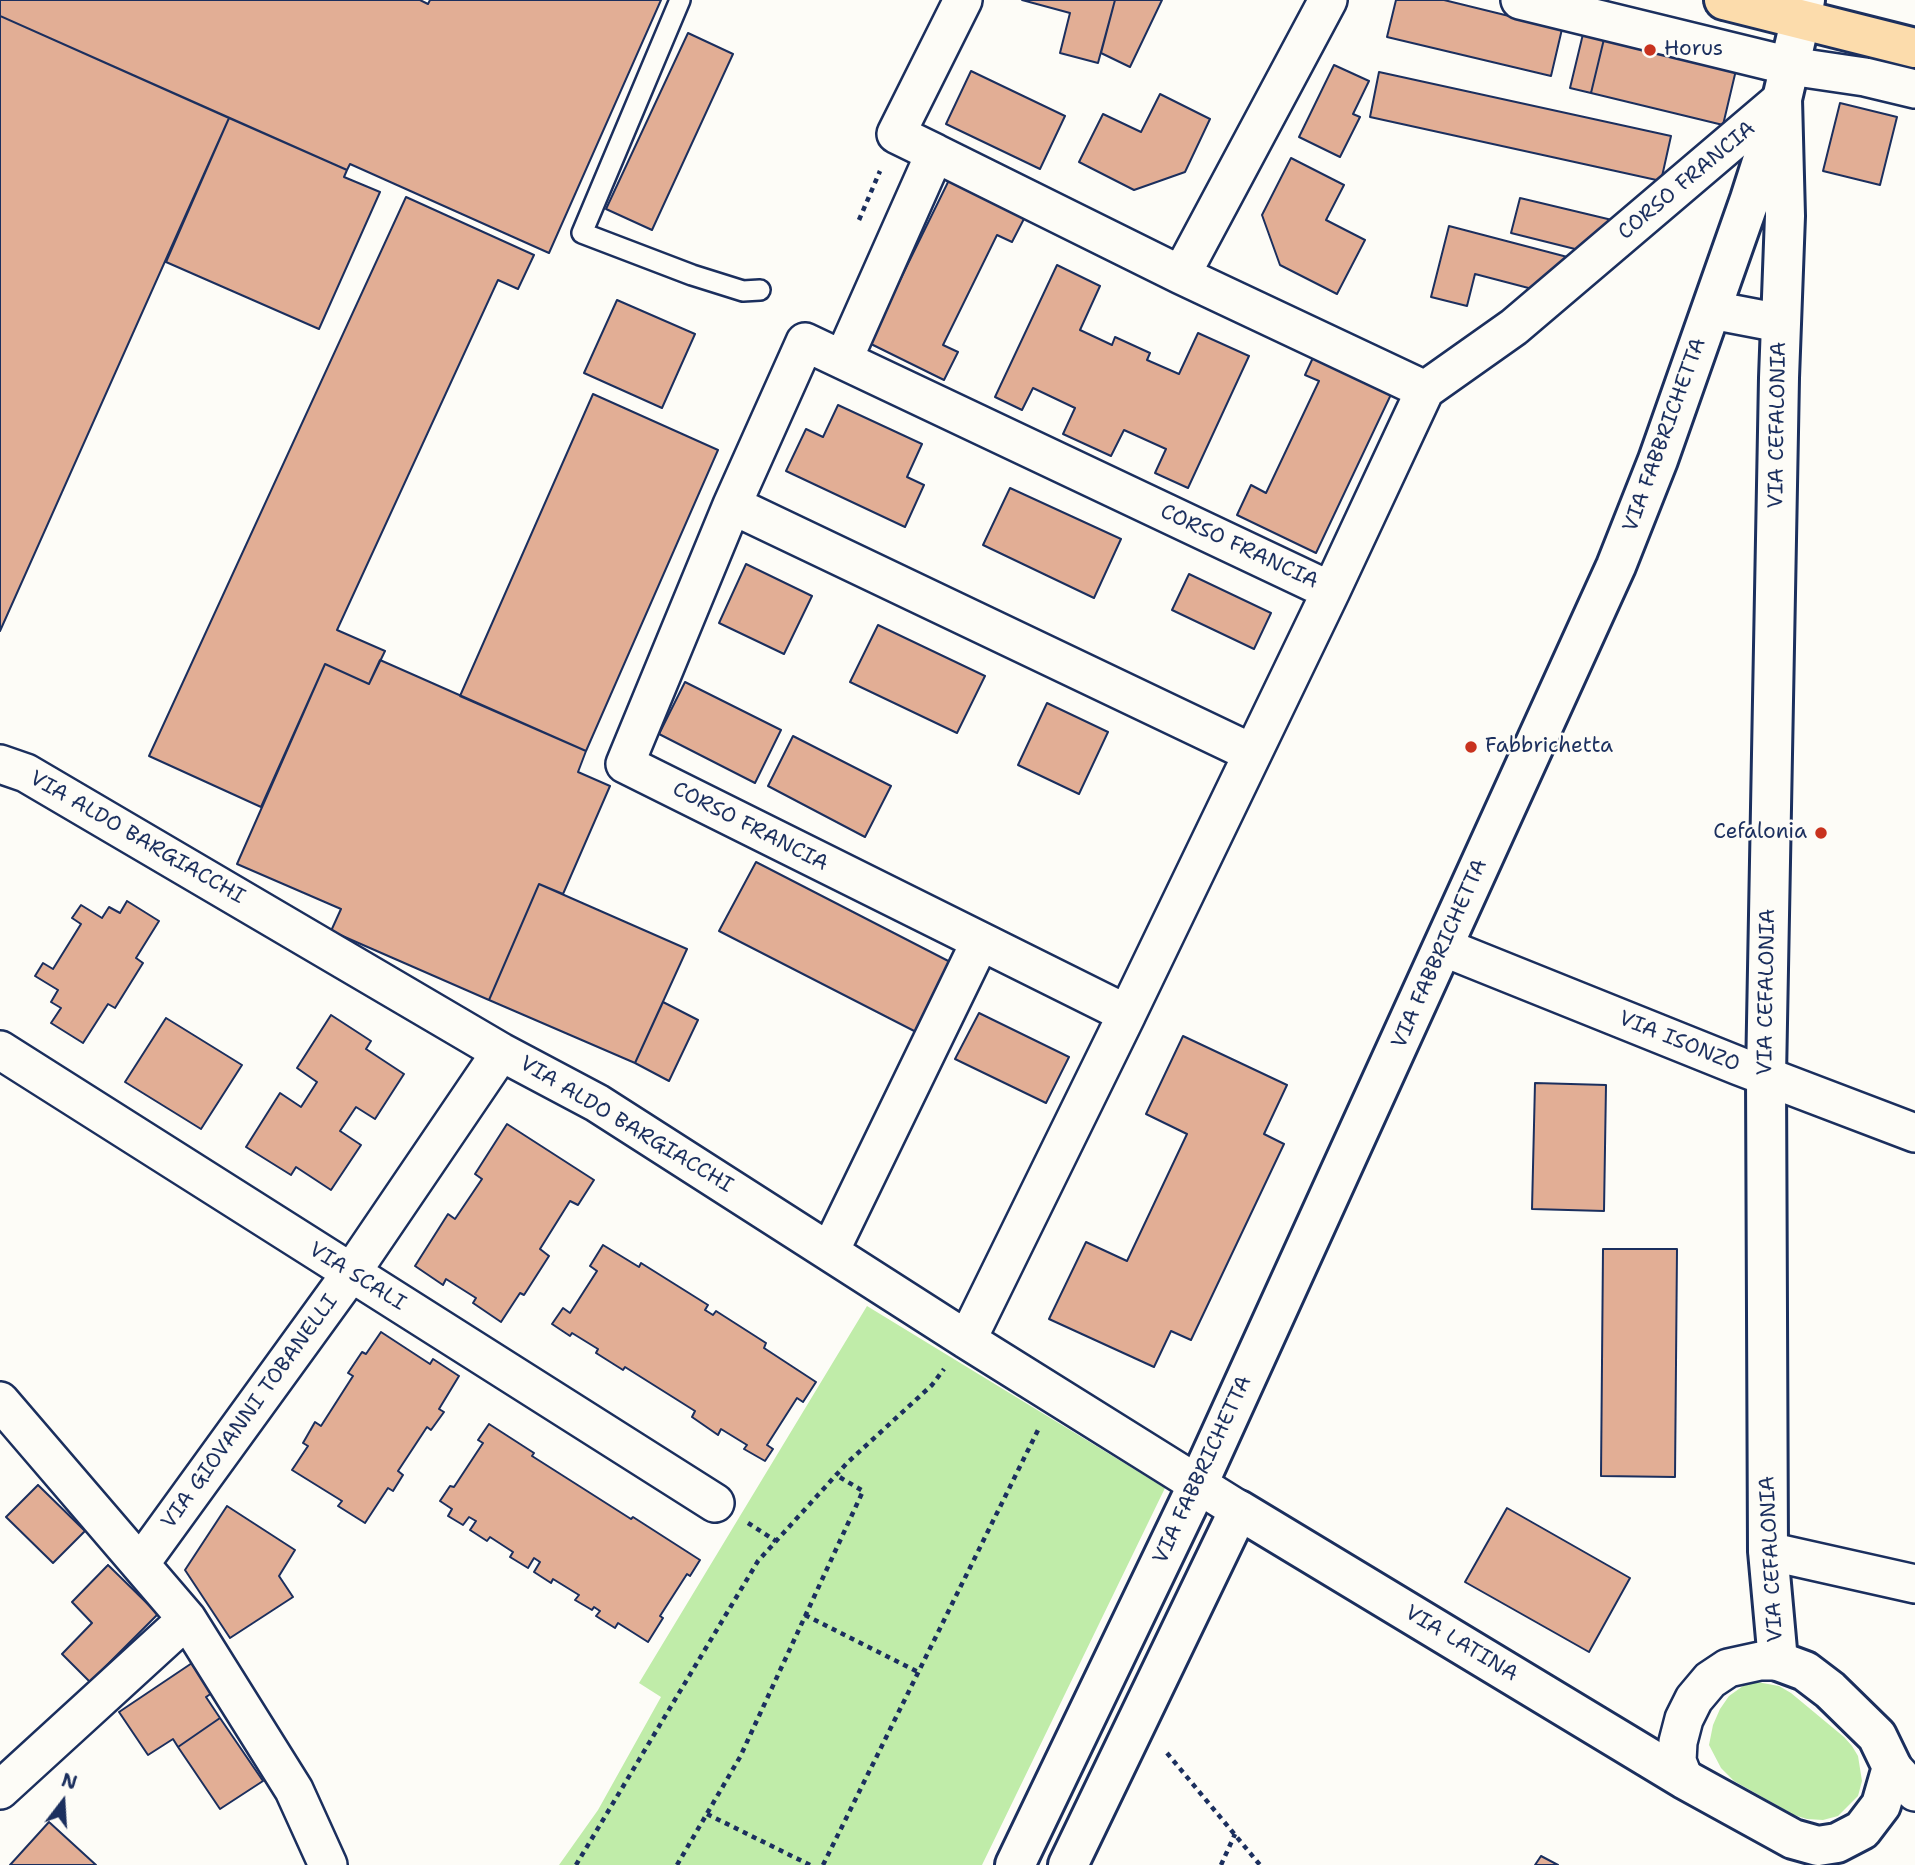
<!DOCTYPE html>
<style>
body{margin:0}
#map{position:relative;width:1915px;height:1865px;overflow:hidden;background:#fdfcf7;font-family:"Shantell Sans",sans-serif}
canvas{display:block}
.north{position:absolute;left:28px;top:1767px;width:70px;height:70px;-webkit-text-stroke:5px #fdfcf7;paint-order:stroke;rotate:17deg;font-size:19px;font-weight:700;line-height:28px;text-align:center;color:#1b2f5e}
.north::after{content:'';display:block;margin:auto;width:24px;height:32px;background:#1b2f5e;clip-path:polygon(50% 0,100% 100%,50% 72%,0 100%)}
</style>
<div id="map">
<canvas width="1915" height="1865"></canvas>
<div class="north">N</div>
</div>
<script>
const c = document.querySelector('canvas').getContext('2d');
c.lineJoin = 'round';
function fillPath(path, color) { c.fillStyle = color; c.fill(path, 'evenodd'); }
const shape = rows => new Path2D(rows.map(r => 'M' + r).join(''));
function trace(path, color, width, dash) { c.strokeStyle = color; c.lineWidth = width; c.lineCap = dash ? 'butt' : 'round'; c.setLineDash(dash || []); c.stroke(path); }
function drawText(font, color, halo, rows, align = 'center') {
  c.font = font + ' "Shantell Sans",sans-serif'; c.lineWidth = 5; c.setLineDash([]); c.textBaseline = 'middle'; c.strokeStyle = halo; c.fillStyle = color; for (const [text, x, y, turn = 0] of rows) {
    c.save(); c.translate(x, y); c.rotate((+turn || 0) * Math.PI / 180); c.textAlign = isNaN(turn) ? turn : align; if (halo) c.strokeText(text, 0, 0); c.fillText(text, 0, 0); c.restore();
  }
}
fillPath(shape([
 [867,1306,1165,1488,982,1865,559,1865,598,1810,661,1697,639,1683],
 [1757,1682,1779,1686,1791,1693,1844,1737,1852,1746,1858,1756,1862,1781,1858,1796,1838,1816,1823,1820,1807,1819,1794,1815,1734,1781,1721,1768,1709,1745,1713,1725,1720,1709,1729,1696,1743,1686]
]), '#c0eca9');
const building = shape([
 [0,0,420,0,428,4,430,0,661,0,549,253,350,164,347,170,0,16,0,0],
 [1022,0,1115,0,1098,63,1060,53,1070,13,1022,0],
 [1115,0,1162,0,1130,67,1101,53,1115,0],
 [1396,0,1444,0,1562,29,1551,76,1387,37,1396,0],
 [0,16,229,118,0,631,0,16],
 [688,33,733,54,652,230,606,209,688,33],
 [1583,34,1604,39,1591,93,1570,88,1583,34],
 [1604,39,1736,70,1723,125,1591,93,1604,39],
 [1334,65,1369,81,1353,114,1360,117,1340,157,1299,137,1334,65],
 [971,71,1065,116,1040,169,946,124,971,71],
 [1379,72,1671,136,1661,181,1370,117,1379,72],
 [1160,94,1210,119,1185,172,1134,190,1079,162,1103,114,1141,132,1160,94],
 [1840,103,1897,117,1880,185,1823,171,1840,103],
 [229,118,347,170,344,177,380,192,319,329,166,262,229,118],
 [1291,158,1344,185,1326,220,1365,240,1337,294,1280,265,1262,215,1291,158],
 [951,176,1027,213,1012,242,997,235,943,345,958,352,944,380,869,343,951,176],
 [406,197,534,255,518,289,498,280,337,630,385,651,369,684,325,664,261,807,149,756,406,197],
 [1520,198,1612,220,1583,251,1511,233,1520,198],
 [1449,226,1575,259,1540,291,1475,274,1467,306,1431,297,1449,226],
 [1057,265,1100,286,1080,330,1112,345,1115,337,1150,353,1147,360,1179,374,1198,333,1249,356,1188,488,1155,473,1166,449,1124,430,1111,456,1063,434,1075,408,1033,388,1022,410,995,397,1057,265],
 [617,300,695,334,662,408,584,373,617,300],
 [1317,349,1395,386,1316,553,1237,515,1251,485,1266,493,1319,381,1305,375,1317,349],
 [593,394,718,450,586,751,460,696,593,394],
 [838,405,922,444,907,477,924,485,905,527,786,471,806,429,823,437,838,405],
 [1010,488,1121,539,1094,598,983,545,1010,488],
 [746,564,812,596,784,654,719,623,746,564],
 [1189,574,1271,613,1254,649,1172,610,1189,574],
 [878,625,985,676,957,733,850,682,878,625],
 [380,660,586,751,578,772,610,786,563,894,539,884,489,1000,331,931,341,909,237,864,325,664,369,684,380,660],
 [685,682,781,730,755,783,659,734,685,682],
 [1047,703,1108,732,1079,794,1018,765,1047,703],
 [793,736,891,786,865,837,768,786,793,736],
 [756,862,958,966,922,1035,719,931,756,862],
 [539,884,687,949,635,1063,489,1000,539,884],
 [127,901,159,921,136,958,143,963,115,1008,108,1004,83,1043,51,1023,61,1008,51,1002,58,990,35,976,43,963,53,969,81,924,72,918,81,905,102,918,109,907,120,913,127,901],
 [663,1002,698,1020,669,1081,635,1063,663,1002],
 [979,1013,1069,1057,1046,1103,955,1059,979,1013],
 [331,1015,371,1041,366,1049,404,1074,375,1119,356,1107,340,1131,361,1145,331,1190,296,1167,291,1175,246,1147,280,1093,301,1107,317,1082,297,1068,331,1015],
 [166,1018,242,1065,201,1129,125,1082,166,1018],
 [1183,1036,1287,1085,1264,1134,1284,1144,1191,1340,1171,1331,1154,1367,1049,1319,1086,1242,1127,1261,1187,1134,1146,1114,1183,1036],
 [1535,1083,1606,1085,1604,1211,1532,1209,1535,1083],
 [507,1124,594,1180,578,1205,570,1201,540,1249,549,1256,524,1295,520,1293,501,1322,473,1303,476,1298,446,1279,443,1285,415,1266,448,1214,455,1219,482,1179,475,1174,507,1124],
 [603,1245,639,1267,641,1263,708,1305,705,1310,713,1315,716,1311,766,1343,764,1348,816,1382,803,1402,797,1398,767,1445,773,1449,765,1461,744,1449,747,1445,721,1429,718,1435,692,1417,695,1411,625,1367,623,1370,596,1353,598,1349,572,1333,570,1336,552,1324,563,1308,570,1313,597,1271,590,1266,603,1245],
 [1603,1249,1677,1249,1675,1477,1601,1476,1603,1249],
 [381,1332,430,1364,433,1359,459,1376,439,1409,444,1412,431,1430,427,1427,398,1471,403,1475,393,1491,388,1488,365,1523,338,1506,342,1501,292,1470,308,1446,303,1443,315,1422,321,1426,353,1376,348,1373,362,1352,366,1354,381,1332],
 [489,1424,534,1453,532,1456,631,1519,633,1517,700,1560,690,1576,687,1574,660,1616,663,1618,648,1642,618,1623,615,1628,596,1616,600,1611,594,1607,592,1610,575,1600,579,1595,553,1579,551,1583,534,1572,540,1562,534,1558,528,1568,510,1557,513,1552,490,1537,487,1541,470,1530,476,1521,469,1517,463,1525,448,1516,452,1509,440,1501,450,1486,454,1487,483,1443,478,1440,489,1424],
 [38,1485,85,1531,53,1563,6,1517,38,1485],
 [227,1506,295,1550,279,1576,293,1597,230,1638,185,1570,227,1506],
 [1507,1508,1630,1578,1589,1652,1465,1582,1507,1508],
 [108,1565,158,1614,90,1682,62,1654,92,1623,72,1602,108,1565],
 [195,1661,215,1691,206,1697,220,1718,178,1747,173,1739,148,1755,119,1712,195,1661],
 [220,1718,263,1781,220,1809,178,1747,220,1718],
 [49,1822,96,1865,10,1865,49,1822],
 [1541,1856,1558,1865,1535,1865,1541,1856]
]);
fillPath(building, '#e2ae95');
trace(building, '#1b2f5e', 2);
const lane = shape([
 [680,0,582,233,692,275,743,291,760,290]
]);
const street = shape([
 [963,0,896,134,935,153,843,360,805,342,732,505,625,764,1127,1014,967,1340],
 [1520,0,1790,66,1865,77,1915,89],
 [935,153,1181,275,1425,390],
 [1181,275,1328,0],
 [1712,310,1780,323],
 [843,360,1331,591],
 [732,505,1252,753],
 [0,764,26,773,501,1052,597,1103,967,1340,1239,1510],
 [1443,947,1739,1066,1915,1133],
 [1127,1014,1331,591,1425,390,1514,327,1782,99],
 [0,1050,715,1503],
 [830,1251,980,942],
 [0,1401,187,1619,294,1790,328,1865],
 [1768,1551,1915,1584],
 [140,1564,351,1273,501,1052],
 [1892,1767,1915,1792],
 [1684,1779,1677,1761,1678,1742,1684,1719,1694,1699,1710,1680,1728,1668,1760,1661,1778,1661],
 [0,1790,187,1619]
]);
const secondary = shape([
 [1015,1865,1198,1484,1616,566,1658,460,1750,199,1782,99,1805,0],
 [1068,1865,1239,1510,1684,1779,1793,1839,1818,1846,1837,1843,1862,1830,1881,1805,1892,1767,1877,1736,1830,1690,1805,1671,1778,1661,1768,1551,1766,1076,1779,378,1785,216,1782,99]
]);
const primary = shape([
 [1724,0,1915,48]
]);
trace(lane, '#1b2f5e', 24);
trace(street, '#1b2f5e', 42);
trace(secondary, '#1b2f5e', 44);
trace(primary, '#1b2f5e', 44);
trace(shape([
 [859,220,880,171],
 [748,1523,776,1541],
 [805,1615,918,1672],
 [1167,1753,1260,1865],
 [707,1814,810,1865],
 [576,1865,758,1561,847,1463,932,1385,944,1369],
 [677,1865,740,1757,863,1491,836,1475],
 [823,1865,1038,1430],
 [1221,1865,1235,1834]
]), '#1b2f5e', 4.5, [5, 5]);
trace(lane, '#fdfcf7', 19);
trace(street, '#fdfcf7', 37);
trace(secondary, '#fdfcf7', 38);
trace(primary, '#fcdcac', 38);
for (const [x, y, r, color] of [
 [1650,50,7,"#c8321e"],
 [1471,747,7,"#c8321e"],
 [1821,833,7,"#c8321e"]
]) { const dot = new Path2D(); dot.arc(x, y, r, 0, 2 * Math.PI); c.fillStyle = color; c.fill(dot); trace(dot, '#fdfcf7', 2.5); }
drawText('21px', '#1b2f5e', '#fdfcf7', [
 ["Horus",1664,50],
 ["Fabbrichetta",1485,747],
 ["Cefalonia",1807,833,"right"]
], 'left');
drawText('21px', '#1b2f5e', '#fdfcf7', [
 ["CORSO FRANCIA",1687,181,-40],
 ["VIA CEFALONIA",1778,425,-89],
 ["VIA FABBRICHETTA",1665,435,-70],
 ["CORSO FRANCIA",1239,547,25],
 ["CORSO FRANCIA",750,827,27],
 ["VIA ALDO BARGIACCHI",137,838,30],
 ["VIA FABBRICHETTA",1440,954,-66],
 ["VIA CEFALONIA",1767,992,-89],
 ["VIA ISONZO",1679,1042,22],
 ["VIA ALDO BARGIACCHI",626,1125,31],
 ["VIA SCALI",357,1277,32],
 ["VIA GIOVANNI TOBANELLI",250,1412,-54],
 ["VIA FABBRICHETTA",1203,1470,-65],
 ["VIA CEFALONIA",1772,1559,-93],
 ["VIA LATINA",1461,1644,31]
]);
</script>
